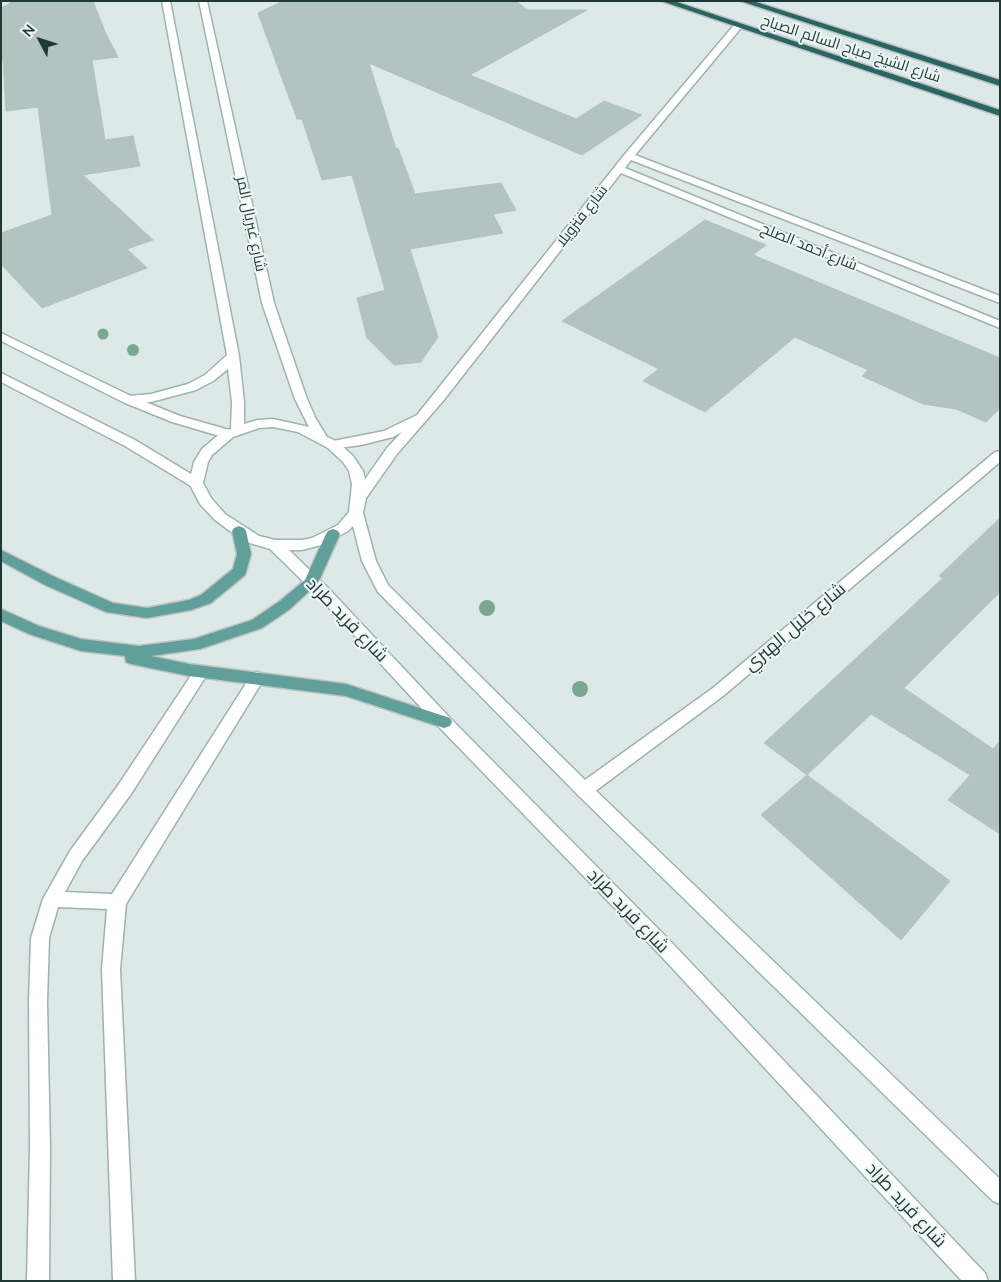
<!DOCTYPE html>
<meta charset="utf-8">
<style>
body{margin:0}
#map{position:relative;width:1001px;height:1282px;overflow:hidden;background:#dde9e6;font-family:Mulish,sans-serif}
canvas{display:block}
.frame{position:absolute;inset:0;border:2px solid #1f3936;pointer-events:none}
.north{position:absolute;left:15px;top:15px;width:50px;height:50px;-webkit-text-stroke:4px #edf6f3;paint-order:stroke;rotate:310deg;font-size:14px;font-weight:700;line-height:20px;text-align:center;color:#1f3936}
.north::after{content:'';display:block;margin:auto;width:18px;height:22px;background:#1f3936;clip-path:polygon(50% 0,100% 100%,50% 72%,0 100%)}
</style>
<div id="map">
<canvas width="1001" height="1282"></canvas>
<div class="frame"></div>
<div class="north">N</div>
</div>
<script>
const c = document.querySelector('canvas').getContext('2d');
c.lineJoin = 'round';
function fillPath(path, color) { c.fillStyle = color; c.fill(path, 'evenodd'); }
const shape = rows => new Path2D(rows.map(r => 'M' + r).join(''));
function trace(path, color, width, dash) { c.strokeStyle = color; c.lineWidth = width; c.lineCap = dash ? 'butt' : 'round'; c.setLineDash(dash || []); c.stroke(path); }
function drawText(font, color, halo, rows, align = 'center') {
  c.font = font + ' Mulish,Cairo,sans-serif'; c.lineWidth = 4; c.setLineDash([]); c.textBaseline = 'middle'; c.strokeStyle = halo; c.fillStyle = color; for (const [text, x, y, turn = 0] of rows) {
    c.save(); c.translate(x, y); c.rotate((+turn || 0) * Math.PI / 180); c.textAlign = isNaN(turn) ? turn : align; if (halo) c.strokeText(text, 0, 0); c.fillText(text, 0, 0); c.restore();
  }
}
const building = shape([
 [14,1,93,1,106,34,118,57,92,60,105,140,133,136,140,166,83,175,153,240,127,249,147,268,42,308,1,264,1,233,52,215,38,107,6,111,3,58,1,59,1,8,14,1],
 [283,1,516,1,527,10,587,10,470,75,576,119,604,101,642,115,582,155,369,63,396,149,398,148,415,194,501,183,516,210,493,214,503,233,410,249,438,337,421,362,394,365,367,338,357,298,385,290,352,175,322,180,302,119,297,119,258,13,283,1],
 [705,220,766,245,753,255,1000,358,1000,408,986,422,956,409,923,404,862,376,868,370,795,337,705,412,643,381,659,369,562,321,705,220],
 [1000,518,1000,592,904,688,993,749,1000,741,1000,834,948,800,970,775,871,714,807,775,764,743,943,578,939,576,1000,518],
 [807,775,950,881,901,940,761,815,807,775]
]);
fillPath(building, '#b3c4c0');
trace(building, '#b0c3be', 1);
const service = shape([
 [201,666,206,668,209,672,206,676,131,794,82,861,65,892,112,894,252,674,257,672,262,674,265,678,262,682,126,904,120,969,135,1281,113,1281,102,969,107,909,58,907,49,938,47,1002,50,1148,49,1281,27,1281,30,1148,29,1002,31,938,43,899,70,851,119,784,196,668,201,666]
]);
const minor = shape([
 [1000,451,1000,462,723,696,590,795,584,797,578,795,576,790,578,785,713,688,995,452,1000,451]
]);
const tertiary = shape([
 [738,23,742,26,741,28,635,155,1000,296,1000,303,631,160,625,168,1000,321,1000,328,621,173,443,401,397,454,364,501,354,501,352,498,354,495,387,448,402,432,393,437,361,445,333,449,328,448,327,445,328,442,384,431,417,415,625,154,735,24,738,23],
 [1,333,133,397,180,416,233,431,234,434,233,437,223,437,172,422,125,403,1,341,1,333],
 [1,373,135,440,201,480,203,483,201,486,191,486,125,446,1,382,1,373]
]);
const secondary = shape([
 [162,1,170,1,239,356,244,402,244,424,258,420,273,419,309,427,295,399,262,303,199,1,207,1,274,303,307,399,316,419,327,437,338,442,353,456,363,471,366,484,366,498,363,513,376,561,388,585,590,785,1000,1179,1000,1204,993,1201,578,795,378,592,362,561,353,526,348,531,321,545,302,550,289,550,329,589,450,718,673,944,985,1273,988,1281,962,1281,661,956,438,726,319,597,270,549,250,543,234,534,215,520,200,504,189,483,194,462,202,449,223,431,231,429,232,402,228,369,213,381,196,390,151,402,129,404,123,400,129,396,151,394,188,384,205,375,227,355,162,1],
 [273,427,298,432,328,448,343,462,349,471,352,484,349,512,338,525,312,538,302,540,275,540,259,536,225,514,211,498,203,483,208,462,212,455,233,437,259,428,273,427]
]);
const primary = shape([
 [239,526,244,528,246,531,251,554,245,575,211,603,191,610,147,618,106,612,45,585,1,561,1,550,55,577,113,603,147,608,189,600,201,595,233,569,237,554,232,531,234,528,239,526],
 [333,529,338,531,340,534,318,583,290,609,262,628,200,649,151,656,189,664,346,684,450,718,452,722,450,726,444,728,346,696,189,676,131,664,126,662,125,656,81,651,29,634,1,621,1,609,39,626,81,639,139,646,194,639,252,620,280,601,305,580,326,534,328,531,333,529]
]);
const motorway = shape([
 [661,1,674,1,1000,110,1000,116,661,1],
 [740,1,753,1,1000,80,1000,86,740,1]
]);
trace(service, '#a0b1ae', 3);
trace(minor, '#a0b1ae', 3);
trace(tertiary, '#a0b1ae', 3);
trace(secondary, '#9cb5b1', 3);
trace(primary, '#bcc4c3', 3);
trace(motorway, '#bcc4c3', 3);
fillPath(service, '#fff');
fillPath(minor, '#fff');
fillPath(tertiary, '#fff');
fillPath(secondary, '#fff');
fillPath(primary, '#619f9b');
fillPath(motorway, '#2b6563');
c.fillStyle = '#7aa694';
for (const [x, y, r] of [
 [103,334,5.5],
 [133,350,6],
 [487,608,8],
 [580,689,8]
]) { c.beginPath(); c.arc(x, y, r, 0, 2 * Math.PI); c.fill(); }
drawText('15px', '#1f3936', '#edf6f3', [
 ["شارع الشيخ صباح السالم الصباح",851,49,18],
 ["شارع فنزويلا",582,216,-52],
 ["شارع غبريال المر",251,224,78],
 ["شارع أحمد الصلح",809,247,22]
]);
drawText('18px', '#1f3936', '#edf6f3', [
 ["شارع فريد طراد",347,620,46],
 ["شارع خليل الهبري",795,627,-40],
 ["شارع فريد طراد",628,911,46],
 ["شارع فريد طراد",906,1205,47]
]);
</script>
